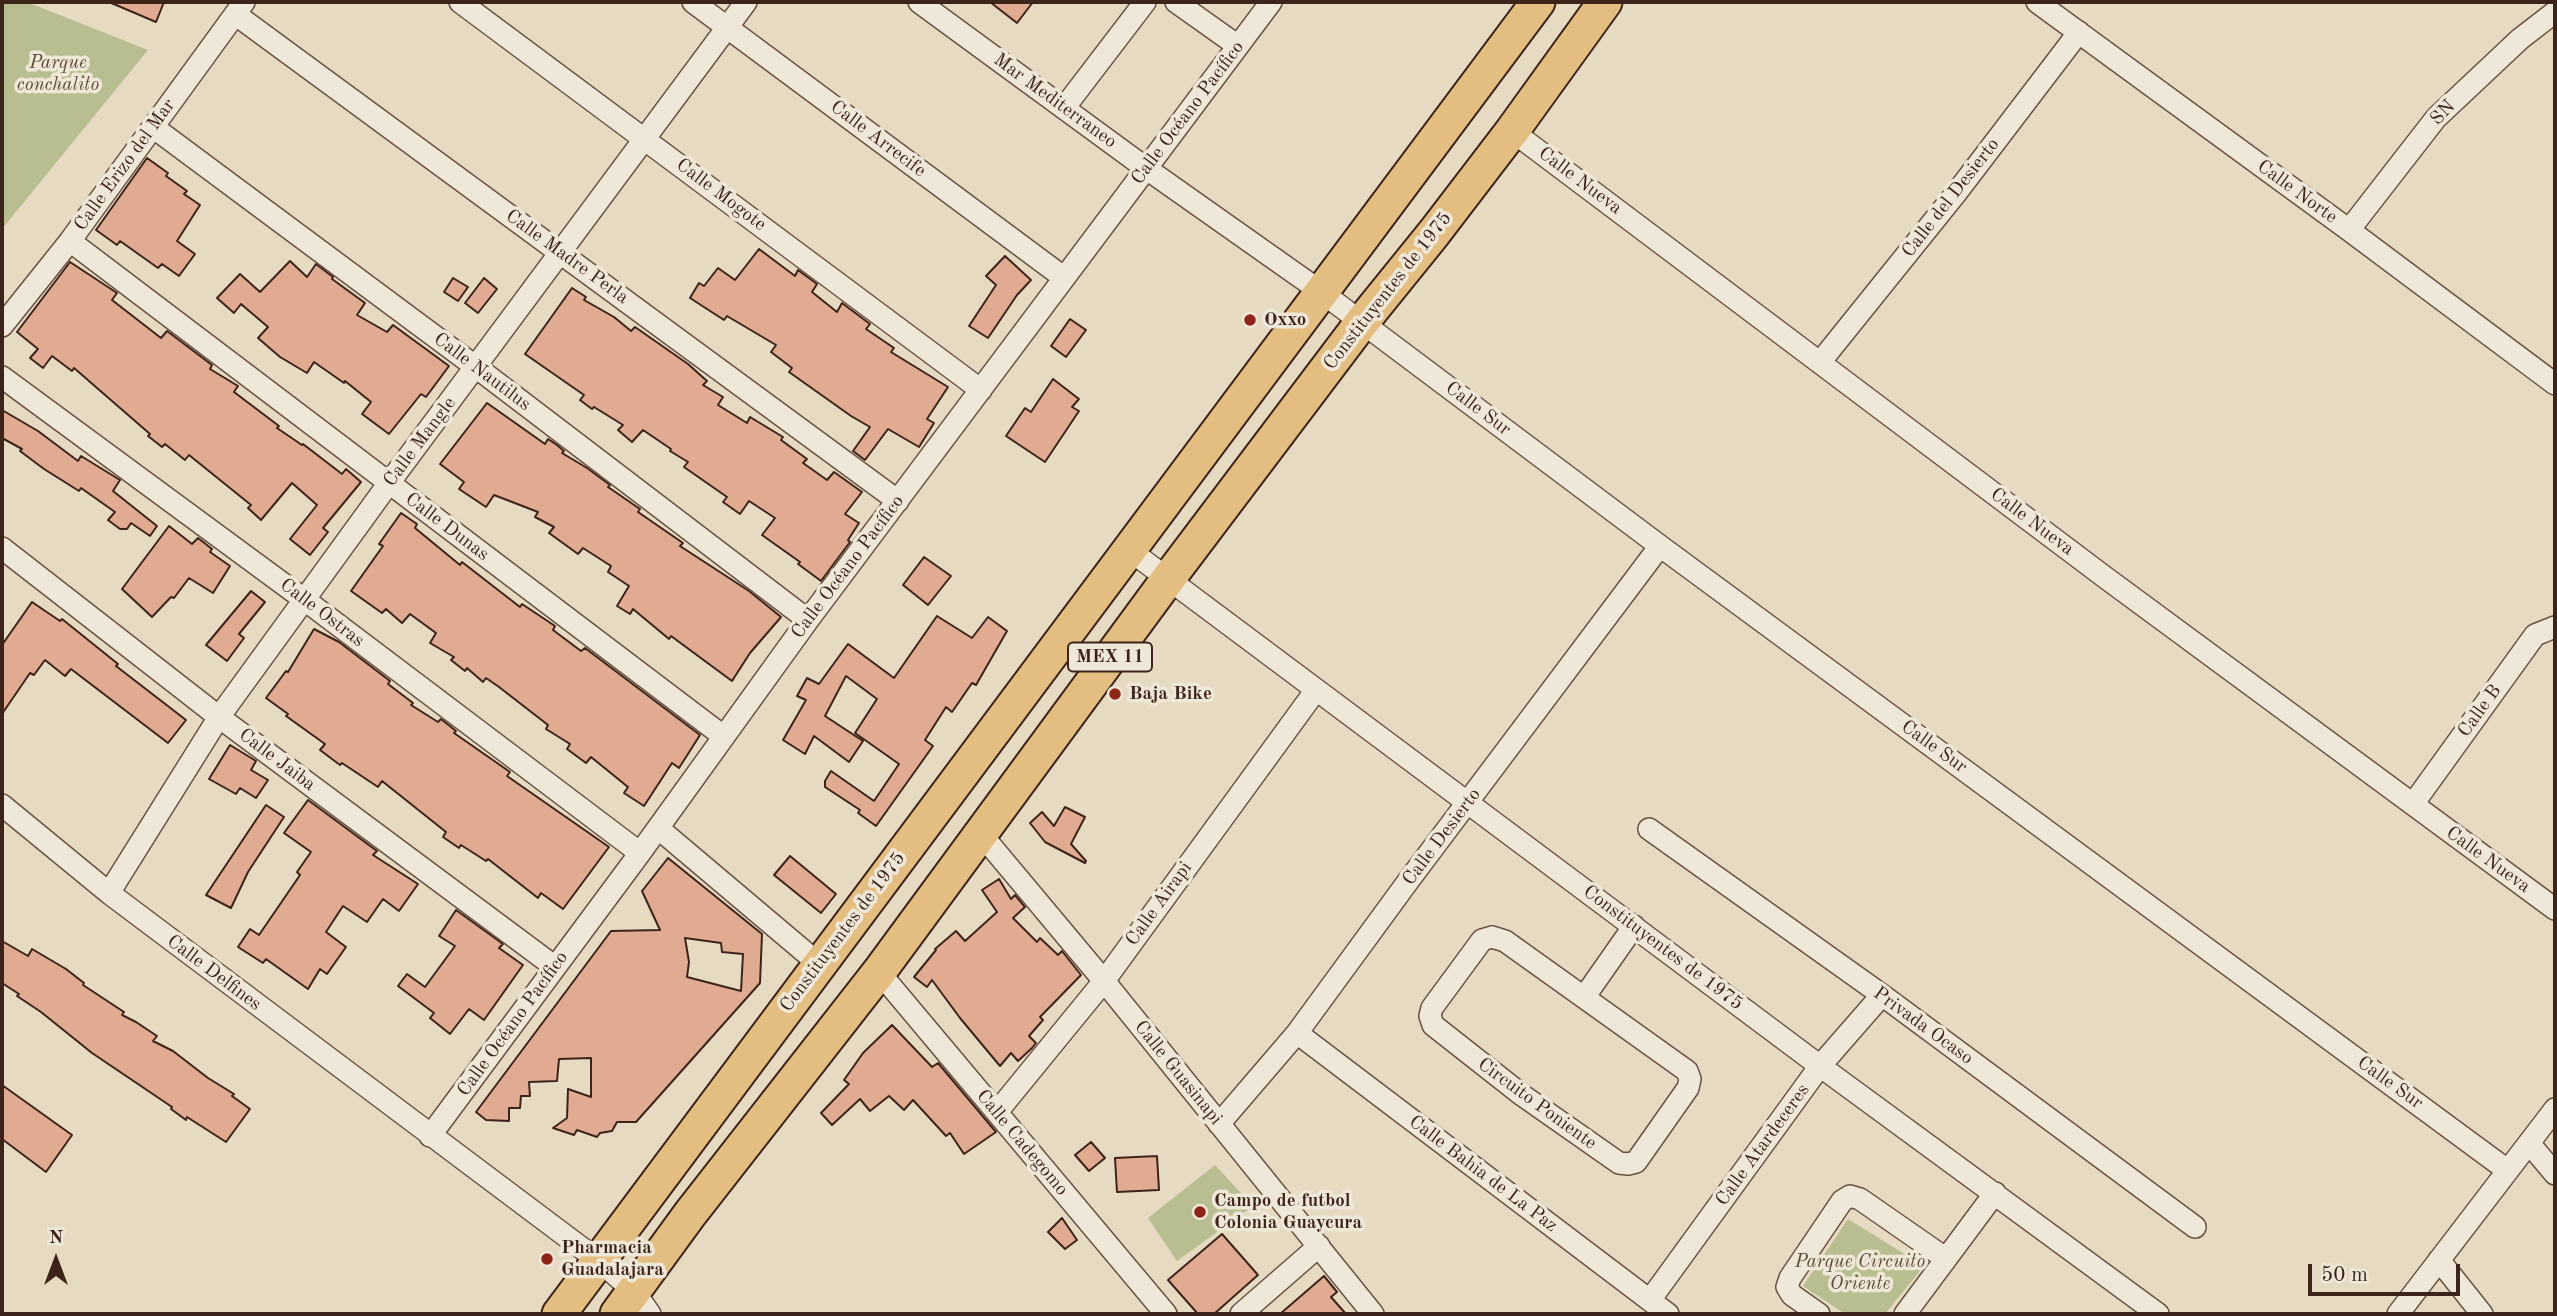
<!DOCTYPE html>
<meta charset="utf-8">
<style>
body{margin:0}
#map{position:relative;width:2557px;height:1316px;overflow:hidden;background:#e7dac2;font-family:"Old Standard TT",serif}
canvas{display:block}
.frame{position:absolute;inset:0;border:4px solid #3d241a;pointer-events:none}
.north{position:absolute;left:21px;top:1225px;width:70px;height:70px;-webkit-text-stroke:5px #efe7d7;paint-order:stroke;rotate:0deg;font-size:19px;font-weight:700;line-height:28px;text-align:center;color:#3d241a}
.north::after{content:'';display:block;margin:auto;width:24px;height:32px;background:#3d241a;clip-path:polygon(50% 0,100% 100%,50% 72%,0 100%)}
.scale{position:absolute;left:2308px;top:1264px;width:152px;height:32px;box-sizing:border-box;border:4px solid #3d241a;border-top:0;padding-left:9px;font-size:21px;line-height:24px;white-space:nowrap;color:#3d241a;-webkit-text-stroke:5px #efe7d7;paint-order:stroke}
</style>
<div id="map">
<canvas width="2557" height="1316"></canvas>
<div class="frame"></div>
<div class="north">N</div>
<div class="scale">50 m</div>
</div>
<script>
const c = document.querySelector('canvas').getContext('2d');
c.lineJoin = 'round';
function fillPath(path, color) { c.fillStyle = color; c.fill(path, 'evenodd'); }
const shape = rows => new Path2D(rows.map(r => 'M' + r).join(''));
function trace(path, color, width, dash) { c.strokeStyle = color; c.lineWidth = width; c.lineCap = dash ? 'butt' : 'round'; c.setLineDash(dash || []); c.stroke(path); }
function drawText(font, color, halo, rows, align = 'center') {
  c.font = font + ' "Old Standard TT",serif'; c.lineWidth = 7; c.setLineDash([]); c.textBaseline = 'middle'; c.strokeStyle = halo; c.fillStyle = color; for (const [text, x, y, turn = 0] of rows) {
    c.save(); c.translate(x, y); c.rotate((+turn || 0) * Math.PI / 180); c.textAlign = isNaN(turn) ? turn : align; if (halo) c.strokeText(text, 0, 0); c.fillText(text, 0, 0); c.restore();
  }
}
fillPath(shape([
 [2,2,27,2,148,50,2,229],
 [1215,1165,1253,1206,1177,1261,1148,1218],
 [1848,1219,1924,1266,1885,1314,1845,1314,1803,1286]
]), '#b9be90');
const building = shape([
 [109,2,164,2,156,22,109,2],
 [990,2,1033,2,1017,23,990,2],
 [147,158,168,173,166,176,187,191,184,194,200,205,177,241,195,254,179,276,162,264,158,268,120,241,117,245,96,230,147,158],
 [759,249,795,276,798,270,817,284,812,292,837,312,842,303,870,324,866,329,894,348,891,352,948,387,927,419,934,423,919,447,888,429,865,460,853,451,870,427,851,416,789,372,792,368,771,352,776,345,727,316,724,320,690,298,699,283,704,286,718,268,735,280,759,249],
 [1005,256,1031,280,1017,295,988,338,969,326,996,285,986,276,1005,256],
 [290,261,307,277,316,264,333,277,332,279,365,303,357,315,387,332,393,325,449,366,426,397,421,394,389,434,362,414,371,402,345,381,344,383,314,362,307,373,280,357,258,338,268,327,241,304,234,313,217,298,240,274,260,292,290,261],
 [70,262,117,293,112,300,161,338,167,331,212,365,210,369,238,386,234,392,279,426,277,428,302,445,303,444,342,474,346,469,361,482,323,528,328,532,310,555,290,539,317,505,292,483,261,520,248,508,251,505,189,455,185,460,165,444,162,447,148,436,150,434,74,368,72,371,52,356,43,368,30,358,38,349,17,332,70,262],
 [453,278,468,287,458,301,444,292,453,278],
 [484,278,497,289,478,313,465,303,484,278],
 [572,288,586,297,584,300,614,317,631,331,635,327,688,364,707,381,703,385,723,397,718,405,747,423,750,417,783,437,781,440,807,459,803,463,827,480,834,472,862,492,845,514,859,523,848,540,850,542,821,581,798,564,800,562,762,535,775,518,749,501,740,514,723,502,727,497,684,467,688,462,670,451,671,449,643,430,632,442,618,430,623,425,594,407,592,409,580,400,584,395,525,354,572,288],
 [1070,319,1086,330,1066,357,1051,346,1070,319],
 [1053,379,1079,399,1072,407,1079,411,1045,462,1006,436,1025,408,1031,412,1053,379],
 [487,403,545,444,548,439,557,445,564,451,562,453,587,468,610,485,608,487,640,509,638,512,683,543,680,546,749,591,781,617,750,653,732,681,671,636,669,639,633,609,630,614,617,606,629,586,608,572,611,566,583,548,578,554,549,533,554,527,535,517,538,512,494,495,486,507,459,489,464,482,440,464,487,403],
 [2,410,38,431,78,461,81,456,120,480,113,491,157,526,150,536,131,523,127,529,120,529,108,520,115,512,81,488,79,491,44,469,20,451,22,449,2,438,2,410],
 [401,513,417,524,415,528,460,565,462,562,520,607,522,604,555,626,553,630,581,651,585,648,700,735,679,768,672,763,644,806,624,793,628,787,591,757,586,763,567,749,570,744,546,729,548,725,499,687,486,678,483,682,467,668,465,671,451,660,454,657,430,643,436,633,410,614,402,623,386,609,382,613,351,591,383,546,379,544,401,513],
 [169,526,192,544,198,538,212,549,210,552,230,566,213,593,189,578,174,598,171,597,152,617,122,589,169,526],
 [924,557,951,576,928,605,903,585,924,557],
 [251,591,265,602,239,634,244,638,227,661,206,645,251,591],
 [32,602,60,621,62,619,118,664,116,666,186,720,168,743,71,669,65,676,45,660,34,675,30,673,2,714,2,645,32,602],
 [937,616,972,638,988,617,1007,631,976,685,972,683,952,712,946,707,925,740,933,746,876,826,858,813,860,810,825,787,825,781,831,771,874,801,899,764,855,733,877,699,846,676,825,716,863,741,849,762,814,736,805,754,783,740,806,700,797,696,807,678,819,684,848,644,894,678,937,616],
 [314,629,339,642,390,681,388,684,413,703,411,705,438,722,441,719,456,731,454,733,510,772,507,776,609,847,563,909,541,893,538,898,488,859,486,861,461,845,459,848,443,837,446,832,382,781,378,787,342,763,340,765,320,750,325,744,286,716,288,714,266,698,286,671,288,672,314,629],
 [230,745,256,761,251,770,268,780,256,798,240,788,236,794,209,779,230,745],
 [308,800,377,851,373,855,418,884,399,911,383,899,367,922,343,906,326,932,346,947,327,974,320,969,308,989,266,959,263,963,238,947,250,929,259,935,300,875,297,872,311,852,284,833,308,800],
 [266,805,284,817,248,872,231,908,206,895,266,805],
 [1065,807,1085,817,1071,844,1086,861,1085,863,1045,842,1030,823,1042,812,1054,826,1065,807],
 [790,856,836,894,821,913,774,875,790,856],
 [668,858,762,934,760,983,636,1122,617,1122,612,1131,600,1133,597,1137,577,1130,574,1135,553,1128,567,1118,568,1089,591,1097,591,1058,559,1059,557,1081,529,1082,530,1096,521,1096,520,1108,509,1108,509,1121,486,1120,476,1112,611,931,660,930,642,891,668,858],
 [685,938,721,943,722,952,743,954,741,991,687,977,689,962,685,938],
 [999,879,1011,899,1015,895,1025,907,1013,918,1037,942,1040,938,1058,955,1062,951,1081,975,1040,1017,1043,1020,1029,1036,1036,1043,1032,1048,1018,1061,1011,1053,1000,1066,960,1018,932,980,927,987,914,977,936,950,935,949,956,931,965,941,997,912,982,890,999,879],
 [456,910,503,944,499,948,523,965,484,1020,469,1009,450,1034,430,1018,434,1013,398,986,407,974,425,987,455,946,439,936,456,910],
 [2,941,28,956,32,949,66,969,84,983,83,985,124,1012,122,1015,136,1022,157,1036,153,1041,173,1051,208,1078,234,1094,232,1096,250,1109,226,1142,187,1117,186,1120,171,1109,172,1107,92,1053,41,1012,17,996,19,994,2,983,2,941],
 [892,1025,932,1067,938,1063,996,1132,964,1154,950,1133,946,1136,913,1100,904,1110,889,1096,870,1111,860,1099,832,1125,821,1113,849,1084,844,1080,863,1053,892,1025],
 [2,1085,72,1135,46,1172,2,1139,2,1085],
 [1091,1142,1105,1158,1089,1171,1075,1155,1091,1142],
 [1157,1156,1159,1190,1117,1192,1115,1158,1157,1156],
 [1062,1218,1077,1240,1065,1249,1048,1232,1062,1218],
 [1222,1234,1258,1275,1214,1314,1198,1314,1168,1280,1222,1234],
 [1324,1276,1337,1292,1331,1297,1346,1314,1280,1314,1324,1276]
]);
fillPath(building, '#e0ab91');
trace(building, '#3d241a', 2);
const minor = shape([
 [460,2,981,390],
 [693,2,1063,277],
 [919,2,1147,169,1320,291,1660,546,2507,1170],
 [1176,2,1238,46],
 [2037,2,2349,230,2555,384],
 [235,14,898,501],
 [1064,108,1145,2],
 [153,127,476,367,808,620],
 [1512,131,2106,578,2555,909],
 [2349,230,2436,118,2520,39,2555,12],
 [70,241,723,736],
 [2,326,70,241,244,2],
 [1821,361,1957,192,2079,32],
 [2,377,305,600,640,853],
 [2,548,219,717,555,967],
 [1128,549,1820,1066,2158,1314],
 [2413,804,2535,635,2555,627],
 [2,805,109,893,599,1261,634,1291,650,1314],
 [658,828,819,964],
 [1649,829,1882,995,2195,1227],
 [981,834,1104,981,1373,1314],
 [109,893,219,717,389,483,746,2],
 [1492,937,1505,941,1687,1071,1690,1079,1688,1088,1636,1162,1628,1164,1619,1163,1522,1095,1433,1025,1430,1016,1432,1008,1482,940,1492,937],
 [879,972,1166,1314],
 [1585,996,1634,926],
 [1297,1033,1668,1314],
 [997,1112,1104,981,1316,690],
 [1219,1124,1297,1033,1409,880,1660,546],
 [430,1136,640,853,808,620,1271,2],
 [2529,1143,2555,1174],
 [2439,1260,2482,1314],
 [1650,1300,1820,1066,1882,995],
 [1241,1314,1319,1246],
 [1819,1314,1792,1295,1787,1287,1790,1278,1842,1201,1850,1196,1860,1199,1945,1258],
 [1905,1314,1995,1193],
 [2398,1314,2555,1109]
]);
const primary = shape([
 [559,1314,1538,2],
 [617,1314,690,1214,879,972,1168,579,1362,322,1434,233,1512,131,1605,2]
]);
trace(minor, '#685244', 24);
trace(primary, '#3d241a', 37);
trace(minor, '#efe7d7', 21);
trace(primary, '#e4bd81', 33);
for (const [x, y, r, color] of [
 [1250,320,7,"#8f2418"],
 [1115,694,7,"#8f2418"],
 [1200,1212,7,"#8f2418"],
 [547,1259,7,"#8f2418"]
]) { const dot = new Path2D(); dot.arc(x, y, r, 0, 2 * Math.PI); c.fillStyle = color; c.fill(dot); trace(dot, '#efe7d7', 2.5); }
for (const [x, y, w] of [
 [1110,657,84]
]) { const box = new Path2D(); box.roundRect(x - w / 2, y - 14.5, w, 29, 5); c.fillStyle = '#efe7d7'; c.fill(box); trace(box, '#3d241a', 2); }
drawText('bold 18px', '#3d241a', null, [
 ["MEX 11",1110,657]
]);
drawText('italic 19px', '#5c4a38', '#efe7d7', [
 ["Parque",58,63],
 ["conchalito",58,85],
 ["Parque Circuito",1860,1262],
 ["Oriente",1860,1284]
]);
drawText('19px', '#3d241a', '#efe7d7', [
 ["Mar Mediterraneo",1055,101,36],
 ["Calle Océano Pacífico",1188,113,-53],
 ["SN",2443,113,-46],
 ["Calle Arrecife",878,139,37],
 ["Calle Erizo del Mar",125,165,-54],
 ["Calle Nueva",1580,181,37],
 ["Calle Norte",2297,192,36],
 ["Calle Mogote",721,195,37],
 ["Calle del Desierto",1951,198,-52],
 ["Calle Madre Perla",567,257,36],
 ["Constituyentes de 1975",1388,291,-52],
 ["Calle Nautilus",482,372,37],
 ["Calle Sur",1478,409,37],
 ["Calle Mangle",420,442,-53],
 ["Calle Nueva",2032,522,37],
 ["Calle Dunas",447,527,37],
 ["Calle Océano Pacífico",848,567,-53],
 ["Calle Ostras",322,613,37],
 ["Calle B",2480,711,-54],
 ["Calle Sur",1934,747,36],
 ["Calle Jaiba",277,760,37],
 ["Calle Desierto",1442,837,-53],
 ["Calle Nueva",2488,860,36],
 ["Calle Airapi",1159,904,-54],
 ["Constituyentes de 1975",843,932,-53],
 ["Constituyentes de 1975",1663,948,37],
 ["Calle Delfines",214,973,37],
 ["Calle Océano Pacífico",513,1024,-54],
 ["Privada Ocaso",1923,1026,36],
 ["Calle Guasinapi",1178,1073,51],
 ["Calle Sur",2390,1083,36],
 ["Circuito Poniente",1537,1104,36],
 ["Calle Cadegomo",1022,1143,50],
 ["Calle Atardeceres",1763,1145,-54],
 ["Calle Bahia de La Paz",1483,1174,37]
]);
drawText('bold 19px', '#3d241a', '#efe7d7', [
 ["Oxxo",1264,320],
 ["Baja Bike",1129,694],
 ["Campo de futbol",1214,1201],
 ["Colonia Guaycura",1214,1223],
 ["Pharmacia",561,1248],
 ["Guadalajara",561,1270]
], 'left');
</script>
